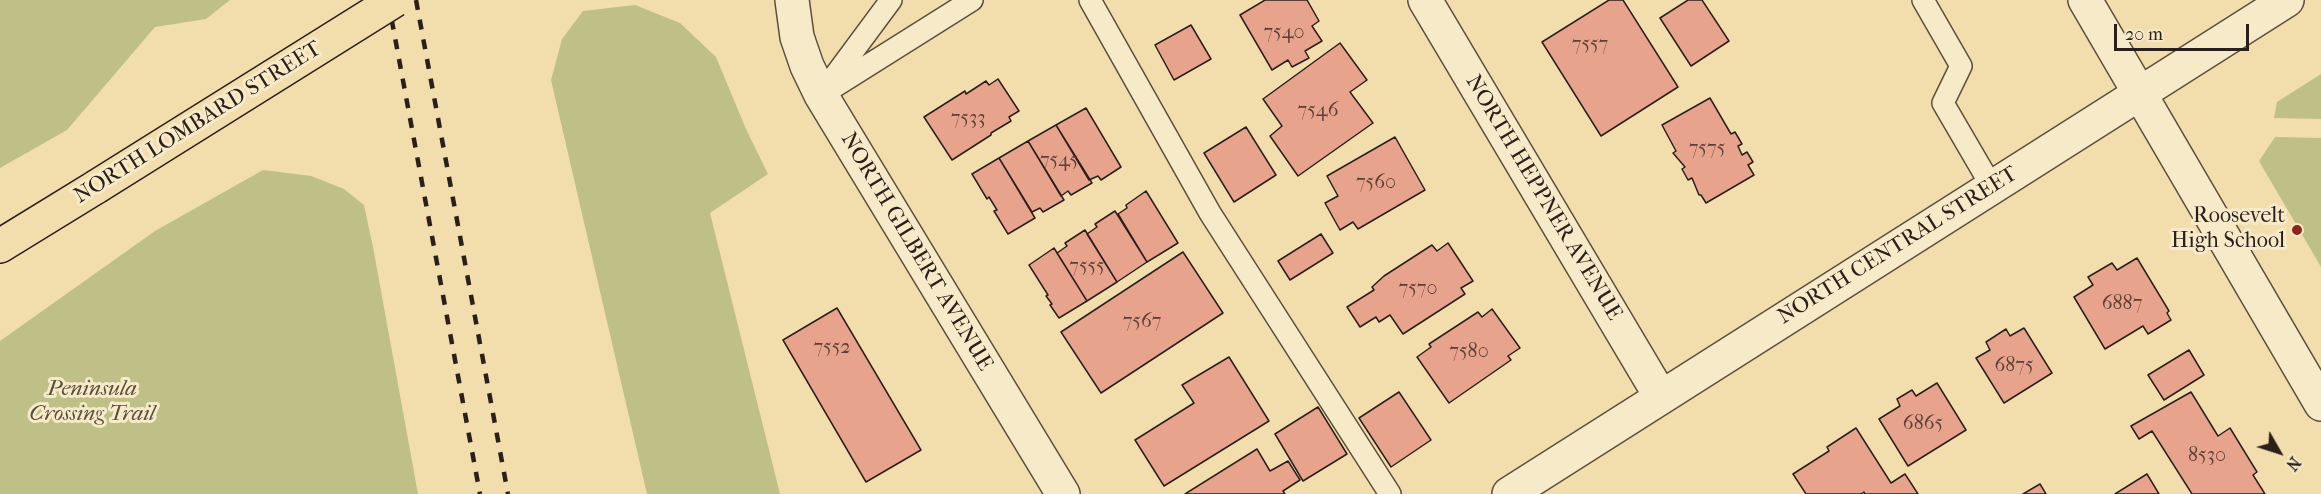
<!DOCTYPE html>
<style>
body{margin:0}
#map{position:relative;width:2321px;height:494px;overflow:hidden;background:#f2deac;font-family:"IM FELL French Canon",serif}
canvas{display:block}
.north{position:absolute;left:2249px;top:422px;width:60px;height:60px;-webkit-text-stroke:4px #f7eac9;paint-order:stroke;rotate:129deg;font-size:16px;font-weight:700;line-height:24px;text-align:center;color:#2b1f1b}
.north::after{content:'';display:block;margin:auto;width:21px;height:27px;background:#2b1f1b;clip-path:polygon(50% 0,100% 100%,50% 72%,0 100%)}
.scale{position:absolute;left:2114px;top:24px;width:135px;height:27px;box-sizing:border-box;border:3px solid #2b1f1b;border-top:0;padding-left:8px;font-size:18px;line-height:21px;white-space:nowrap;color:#2b1f1b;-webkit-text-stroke:4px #f7eac9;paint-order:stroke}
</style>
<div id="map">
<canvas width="2321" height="494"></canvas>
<div class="north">N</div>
<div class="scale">20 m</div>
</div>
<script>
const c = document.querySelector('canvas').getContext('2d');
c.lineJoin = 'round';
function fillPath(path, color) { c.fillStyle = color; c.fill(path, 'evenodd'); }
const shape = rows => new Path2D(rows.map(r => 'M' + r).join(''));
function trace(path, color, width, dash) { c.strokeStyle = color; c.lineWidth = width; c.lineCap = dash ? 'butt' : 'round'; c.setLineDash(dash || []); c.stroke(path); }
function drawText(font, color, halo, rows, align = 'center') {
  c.font = font + ' "IM FELL French Canon",serif'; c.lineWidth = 6; c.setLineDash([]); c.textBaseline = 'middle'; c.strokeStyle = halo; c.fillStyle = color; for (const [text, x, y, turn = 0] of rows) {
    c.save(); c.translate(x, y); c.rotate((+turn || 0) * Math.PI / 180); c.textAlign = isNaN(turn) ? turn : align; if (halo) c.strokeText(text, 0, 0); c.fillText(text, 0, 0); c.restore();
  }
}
fillPath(shape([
 [0,0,230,0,206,19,155,27,67,130,0,168],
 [635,5,680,23,716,57,746,129,768,174,710,213,780,494,647,494,551,80,562,39,583,11],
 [2321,74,2321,119,2274,118,2277,102],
 [2275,137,2321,138,2321,267,2259,161],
 [263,170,311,176,344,189,364,205,373,247,418,494,0,494,0,341,155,231]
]), '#bec087');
const building = shape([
 [1265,0,1307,0,1319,21,1312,26,1322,41,1305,51,1309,58,1292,67,1288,60,1272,70,1240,15,1265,0],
 [1609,0,1623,0,1678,87,1601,136,1542,42,1609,0],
 [1688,0,1702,0,1729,41,1691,66,1660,18,1688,0],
 [1191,25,1211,59,1174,80,1155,45,1191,25],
 [1340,43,1367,80,1350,92,1373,123,1298,176,1270,136,1282,126,1263,99,1340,43],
 [998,79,1019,111,1009,117,1011,121,991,133,991,135,952,160,924,117,965,91,966,94,986,81,989,85,998,79],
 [1710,98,1731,134,1735,132,1742,144,1738,146,1742,155,1747,152,1753,162,1748,165,1754,175,1706,203,1701,195,1699,195,1692,178,1688,180,1682,169,1685,167,1673,153,1676,151,1662,125,1710,98],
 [1086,108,1121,167,1101,180,1098,176,1089,180,1056,125,1086,108],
 [1056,125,1092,183,1071,195,1068,191,1061,196,1028,141,1056,125],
 [1246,127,1276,175,1234,202,1204,153,1246,127],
 [1395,137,1425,190,1358,229,1353,222,1340,230,1325,203,1338,196,1327,176,1395,137],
 [1028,141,1064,200,1043,212,1040,208,1032,212,999,158,1028,141],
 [999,158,1035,218,1008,234,994,211,997,210,989,197,987,199,972,174,999,158],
 [1146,191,1178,243,1147,262,1118,214,1127,208,1126,205,1146,191],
 [1115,211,1147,262,1117,282,1087,234,1097,227,1095,224,1115,211],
 [1085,230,1117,282,1087,301,1057,253,1067,246,1065,243,1085,230],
 [1321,234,1333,253,1290,280,1278,261,1321,234],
 [1448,243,1473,281,1461,288,1465,294,1403,334,1390,315,1379,322,1376,317,1360,327,1347,307,1374,290,1372,287,1384,276,1432,245,1437,251,1448,243],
 [1054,248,1087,301,1059,318,1050,305,1052,304,1046,296,1048,295,1029,265,1054,248],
 [1183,252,1223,313,1101,393,1061,332,1183,252],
 [2137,258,2169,311,2167,313,2171,320,2148,334,2143,326,2105,349,2074,297,2093,285,2088,277,2112,263,2117,270,2137,258],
 [837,308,921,450,866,482,783,340,837,308],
 [1492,309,1520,348,1508,356,1511,360,1449,403,1417,357,1431,347,1429,344,1478,312,1482,317,1492,309],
 [2024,328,2052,373,2004,403,1976,358,1990,350,1986,342,2006,329,2010,336,2024,328],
 [2189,350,2204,375,2164,400,2148,375,2189,350],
 [1229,357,1269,421,1164,486,1135,440,1194,403,1182,385,1229,357],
 [1937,383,1966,430,1908,466,1879,419,1900,406,1897,399,1912,390,1916,396,1937,383],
 [1399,392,1431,440,1391,467,1359,418,1399,392],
 [2191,392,2218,436,2230,428,2257,472,2253,475,2265,494,2192,494,2152,431,2139,439,2131,426,2191,392],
 [1318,407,1347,454,1303,481,1275,434,1318,407],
 [1856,428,1891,483,1905,474,1918,494,1865,494,1864,492,1861,494,1806,494,1793,474,1829,451,1827,447,1856,428],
 [1257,449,1270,471,1288,461,1300,480,1283,491,1285,494,1185,494,1257,449],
 [2147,474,2159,494,2115,494,2147,474],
 [2040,484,2046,494,2023,494,2040,484]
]);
fillPath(building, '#e8a38d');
trace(building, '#2b1f1b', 1.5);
const service = shape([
 [1090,0,1210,213,1390,494],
 [1923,0,1961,66,1943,103,1992,187],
 [828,85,891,0],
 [821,95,972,0]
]);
const minor = shape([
 [792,0,797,37,807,66,821,95,1063,494],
 [1425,0,1661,397],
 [1509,494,2287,0]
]);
const tertiary = shape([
 [2085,0,2321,404]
]);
const primary = shape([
 [0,246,96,187]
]);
trace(service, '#5d4f3f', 24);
trace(minor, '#5d4f3f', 36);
trace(tertiary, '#5d4f3f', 36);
trace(primary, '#2b1f1b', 36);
trace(service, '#f7eac9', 21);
trace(minor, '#f7eac9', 33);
trace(tertiary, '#f7eac9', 33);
trace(primary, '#f2deac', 33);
trace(shape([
 [388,0,480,494],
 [416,0,508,494]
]), '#2b1f1b', 4.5, [10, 10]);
const primaryBridge = shape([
 [96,187,395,0]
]);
trace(primaryBridge, '#2b1f1b', 36, []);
trace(primaryBridge, '#f2deac', 33);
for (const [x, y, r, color] of [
 [2297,230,6,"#8f2418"]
]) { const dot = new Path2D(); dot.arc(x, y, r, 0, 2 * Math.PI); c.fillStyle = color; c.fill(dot); trace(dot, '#f7eac9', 2); }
drawText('20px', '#5a4038', null, [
 ["7540",1284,33],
 ["7557",1590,45],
 ["7546",1318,111],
 ["7533",968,119],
 ["7575",1707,149],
 ["7545",1059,161],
 ["7560",1376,183],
 ["7555",1087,267],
 ["7570",1418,289],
 ["6887",2122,304],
 ["7567",1142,322],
 ["7552",832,348],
 ["7580",1469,352],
 ["6875",2014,366],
 ["6865",1923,424],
 ["8530",2207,456]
]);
drawText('22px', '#2b1f1b', '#f7eac9', [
 ["NORTH LOMBARD STREET",198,123,-32],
 ["NORTH HEPPNER AVENUE",1543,198,59],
 ["NORTH CENTRAL STREET",1898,246,-32],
 ["NORTH GILBERT AVENUE",916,252,59]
]);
drawText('22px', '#2b1f1b', '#f7eac9', [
 ["Roosevelt",2285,217],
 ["High School",2285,242]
], 'right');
drawText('italic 22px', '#574f3b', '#f7eac9', [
 ["Peninsula",92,390],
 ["Crossing Trail",92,415]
]);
</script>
